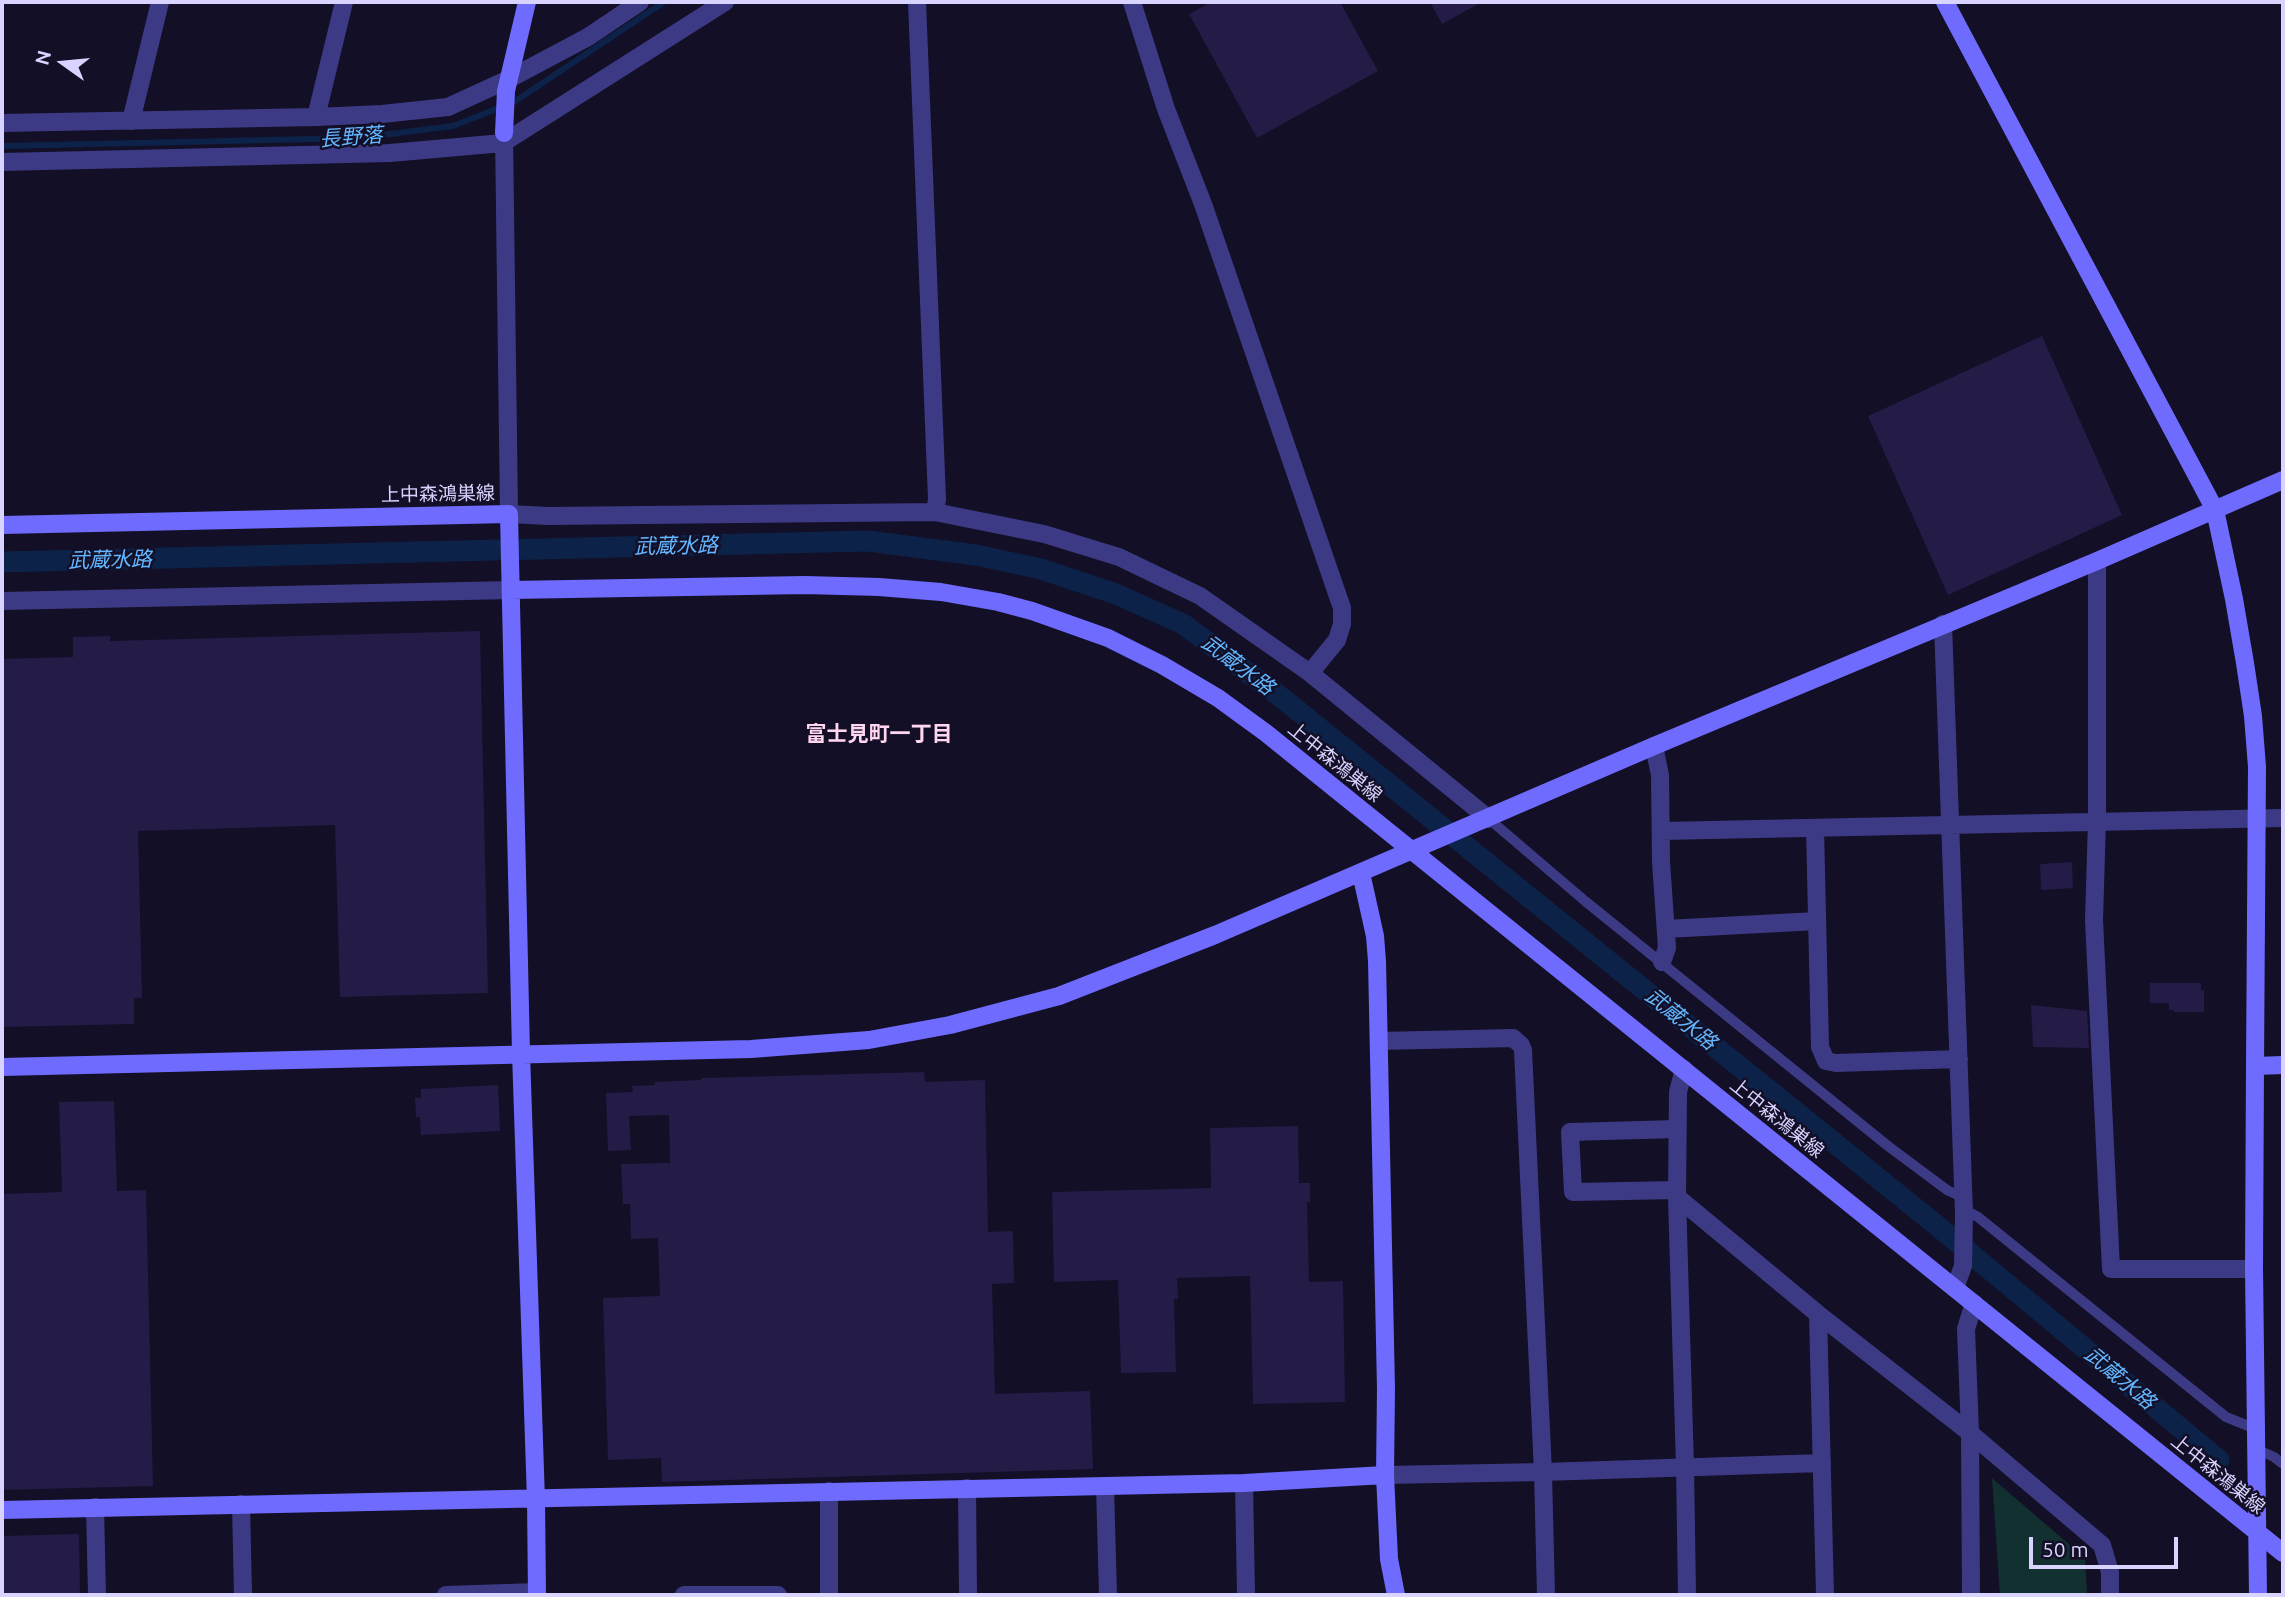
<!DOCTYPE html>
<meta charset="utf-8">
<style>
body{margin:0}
#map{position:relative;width:2285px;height:1597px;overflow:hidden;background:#130f26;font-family:Ubuntu,sans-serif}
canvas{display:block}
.frame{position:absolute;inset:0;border:4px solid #d9d4ff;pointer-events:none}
.north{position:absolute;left:28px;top:28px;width:70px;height:70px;-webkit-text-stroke:5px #130f26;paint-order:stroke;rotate:285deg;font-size:19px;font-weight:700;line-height:28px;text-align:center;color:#d9d4ff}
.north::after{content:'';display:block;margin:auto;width:24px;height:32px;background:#d9d4ff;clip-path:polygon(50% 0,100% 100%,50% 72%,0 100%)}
.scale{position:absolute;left:2029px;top:1537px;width:149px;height:32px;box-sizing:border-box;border:4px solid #d9d4ff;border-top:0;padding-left:9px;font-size:21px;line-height:24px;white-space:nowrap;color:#d9d4ff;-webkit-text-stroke:5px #130f26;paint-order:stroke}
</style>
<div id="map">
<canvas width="2285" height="1597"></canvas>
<div class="frame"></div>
<div class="north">N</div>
<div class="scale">50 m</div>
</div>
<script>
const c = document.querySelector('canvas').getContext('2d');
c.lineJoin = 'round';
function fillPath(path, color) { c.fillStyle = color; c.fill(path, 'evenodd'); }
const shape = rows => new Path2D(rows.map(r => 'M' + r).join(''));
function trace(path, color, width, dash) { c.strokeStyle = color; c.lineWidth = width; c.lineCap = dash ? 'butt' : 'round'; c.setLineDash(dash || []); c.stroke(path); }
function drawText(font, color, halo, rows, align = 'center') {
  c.font = font + ' Ubuntu,"Noto Sans JP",sans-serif'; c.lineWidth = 5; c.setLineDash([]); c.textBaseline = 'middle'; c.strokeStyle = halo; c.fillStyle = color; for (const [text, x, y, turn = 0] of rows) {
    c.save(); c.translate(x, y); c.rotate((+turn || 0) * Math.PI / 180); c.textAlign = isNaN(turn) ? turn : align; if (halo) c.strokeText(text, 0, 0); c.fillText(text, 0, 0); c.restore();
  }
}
fillPath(shape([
 [1992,1478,2085,1558,2087,1595,2000,1595]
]), '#12302f');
trace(shape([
 [2,146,359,138,453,126,514,102,664,2]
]), '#0c2248', 6);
trace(shape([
 [2,562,868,541,976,555,1041,569,1116,594,1183,624,1282,698,1935,1224,2219,1460]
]), '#0c2248', 21);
fillPath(shape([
 [1211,2,1340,2,1378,71,1257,138,1189,14],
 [1430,2,1482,2,1442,24],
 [2042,336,2122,515,1948,595,1868,416],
 [480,631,488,993,340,997,335,825,138,831,142,998,134,998,134,1024,2,1027,2,659,73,657,73,637,110,636,110,641],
 [2072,862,2073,888,2041,890,2040,864],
 [2150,983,2201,983,2201,990,2204,990,2204,1012,2174,1012,2173,1010,2169,1010,2169,1003,2150,1003],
 [2031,1005,2087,1011,2089,1048,2033,1047],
 [924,1072,925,1082,985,1080,988,1232,1013,1231,1014,1283,992,1284,995,1394,1090,1391,1093,1469,662,1482,661,1458,608,1460,603,1298,660,1296,658,1238,631,1239,630,1204,623,1204,621,1164,670,1163,669,1115,629,1116,631,1150,608,1151,606,1093,633,1092,632,1086,655,1085,654,1082,701,1080,702,1078],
 [498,1085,500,1131,421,1135,420,1117,416,1117,415,1098,421,1098,421,1089],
 [114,1101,117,1191,146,1190,153,1486,2,1490,2,1194,62,1192,59,1102],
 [1298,1126,1299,1183,1310,1183,1310,1202,1307,1202,1309,1282,1343,1281,1345,1402,1253,1404,1250,1276,1177,1278,1178,1299,1174,1299,1176,1372,1121,1373,1118,1280,1054,1282,1052,1192,1211,1188,1210,1128],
 [79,1534,80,1595,2,1595,2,1536]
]), '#241b47');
trace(shape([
 [1489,819,1585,901,1888,1146,1947,1190,1962,1197],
 [1963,1209,1978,1217,2226,1417,2256,1429],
 [2256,1449,2274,1457,2283,1464]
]), '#3d3a85', 10);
trace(shape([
 [917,2,937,499,935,512],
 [1132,2,1166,109,1203,204,1342,608,1342,624,1337,640,1310,673],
 [316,117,344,2],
 [131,121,160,2],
 [2,123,316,117,382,114,448,107,509,79,588,37,640,2],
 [504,133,509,514,548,516,935,512,1044,534,1119,557,1200,596,1310,673,1489,819],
 [2,162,390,153,503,143,725,2],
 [2097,561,2097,821,2094,920,2111,1269,2254,1269],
 [2,601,511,590],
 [1943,624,1964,1214,1963,1266,1955,1288],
 [1654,746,1660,775,1661,862,1667,948,1662,962],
 [1815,828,1820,1047,1826,1061,1836,1063,1959,1059],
 [1662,831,2283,818],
 [1666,929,1817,921],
 [1379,1041,1513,1038,1521,1045,1523,1050,1543,1472,1822,1463],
 [1684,1069,1678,1092,1677,1197,1685,1467,1687,1595],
 [1677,1190,1573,1192,1570,1132,1677,1129],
 [1677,1197,1818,1314,1970,1433,2102,1545,2110,1572,2110,1595],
 [1818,1314,1825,1595],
 [1385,1475,1543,1472,1546,1595],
 [1244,1483,1246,1595],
 [1105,1486,1108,1595],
 [967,1488,968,1595],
 [241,1504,243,1595],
 [95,1507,97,1595],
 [446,1595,537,1592],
 [684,1595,778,1595],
 [829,1595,829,1491],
 [1971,1595,1970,1433,1966,1329,1974,1303]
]), '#3d3a85', 18);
trace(shape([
 [1945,2,2215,510,2234,599,2245,663,2253,716,2257,767,2255,1066,2283,1065],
 [504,133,506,91,527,2],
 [2,525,509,514,521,1053,536,1500,537,1595],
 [511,590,805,585,879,587,941,592,998,602,1032,611,1108,638,1162,665,1218,698,1266,733,2283,1553],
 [1361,873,1375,936,1377,961,1386,1389,1385,1475,1389,1559,1396,1595],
 [2255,1066,2254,1269,2258,1595],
 [2,1067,751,1049,869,1040,950,1025,1059,996,1215,935,1654,746,2097,561,2283,480],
 [2,1510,1244,1483,1385,1475]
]), '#6f6bff', 18);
drawText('19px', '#d9d4ff', '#130f26', [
 ["上中森鴻巣線",438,494,-1],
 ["上中森鴻巣線",1335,762,39],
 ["上中森鴻巣線",1777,1118,39],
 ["上中森鴻巣線",2218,1474,39]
]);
drawText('italic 21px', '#62b6ff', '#130f26', [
 ["長野落",351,137,-4],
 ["武蔵水路",676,546,-1],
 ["武蔵水路",110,560,-1],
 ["武蔵水路",1238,665,37],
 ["武蔵水路",1681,1019,39],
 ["武蔵水路",2120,1378,40]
]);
drawText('bold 21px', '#ffd6f0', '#130f26', [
 ["富士見町一丁目",879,734]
]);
</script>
